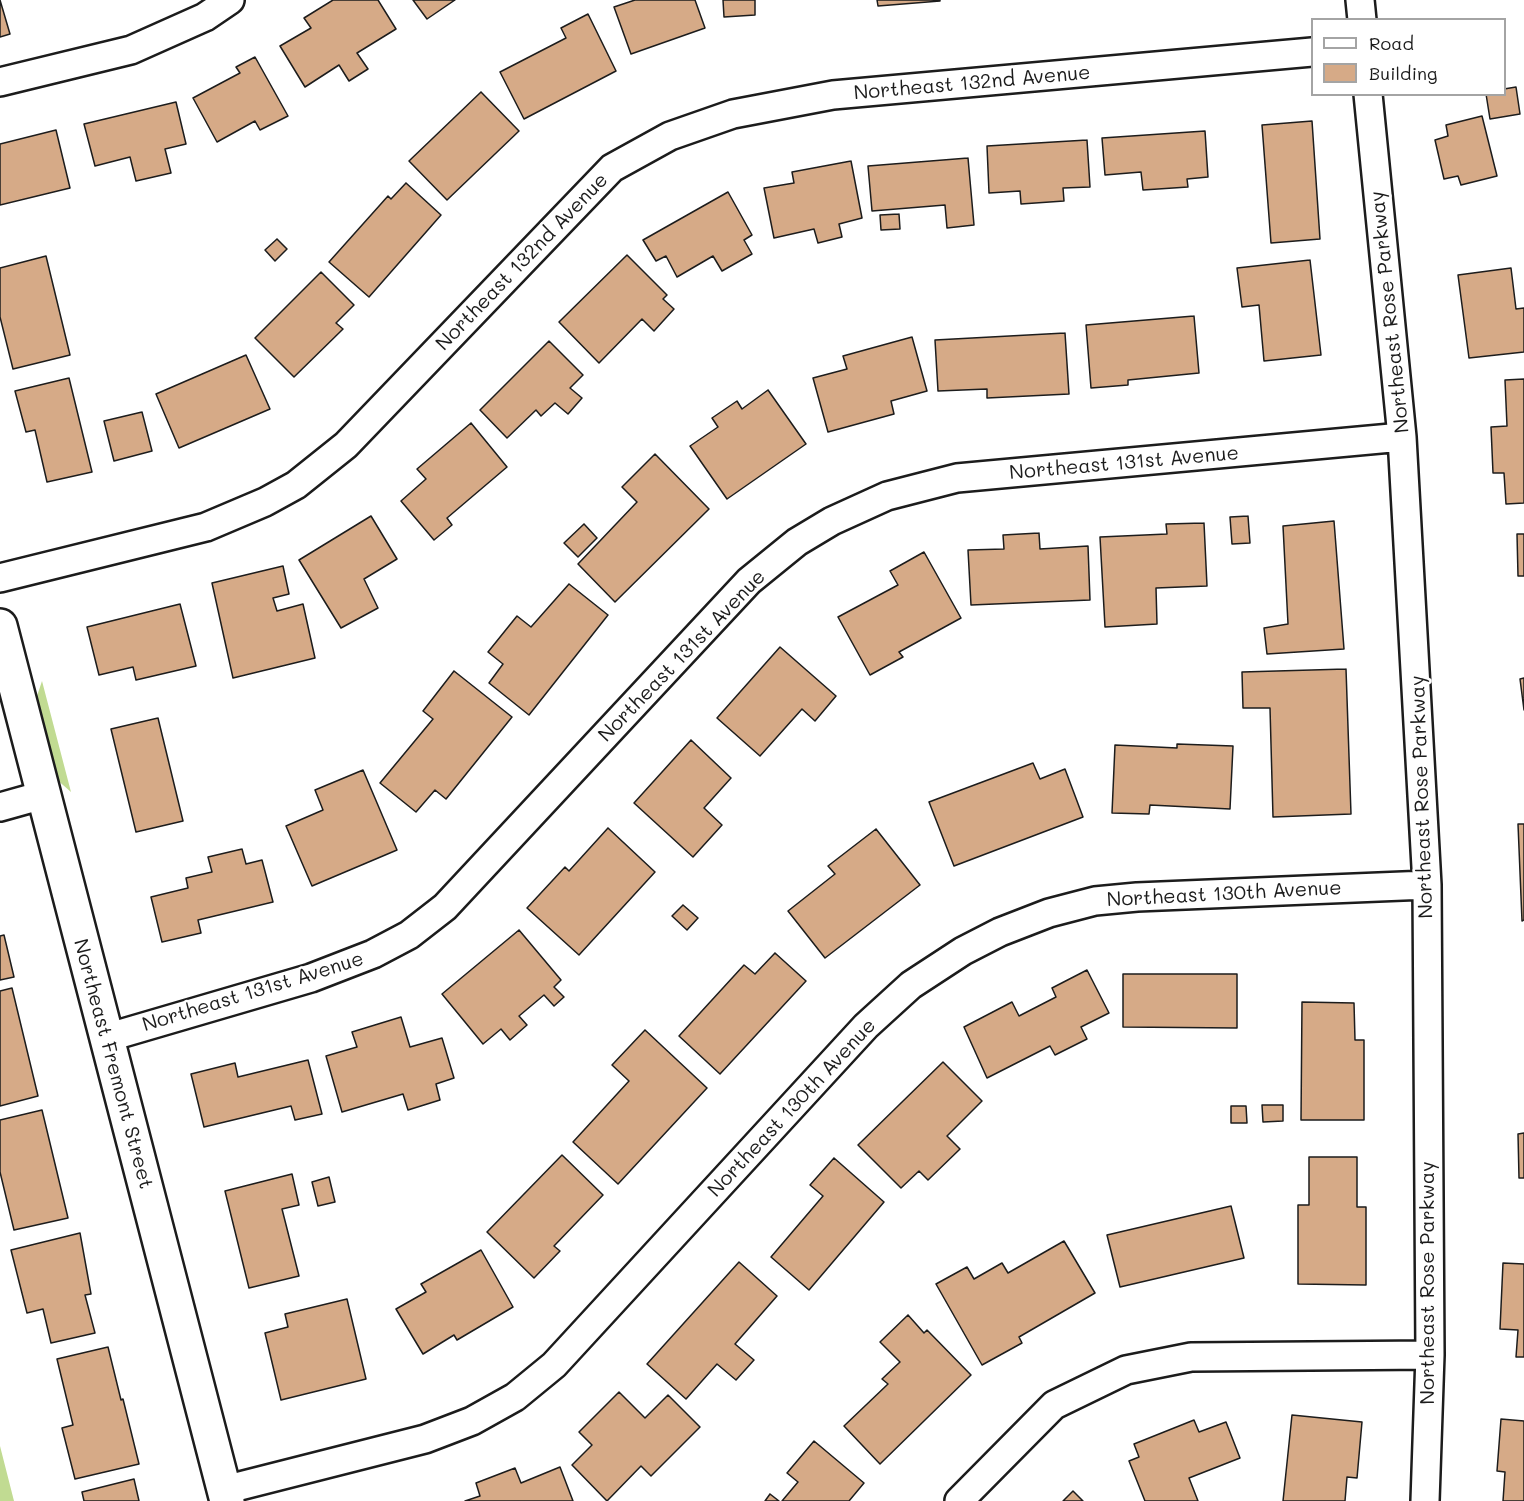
<!DOCTYPE html>
<style>
body{margin:0}
#map{position:relative;width:1524px;height:1501px;overflow:hidden;background:#fff;font-family:Mali,sans-serif}
canvas{display:block}
.legend{position:absolute;left:1311px;top:18px;width:195px;height:78px;box-sizing:border-box;background:#fff;border:2px solid #a4a4a4;margin:0;padding:8px 10px;list-style:none;font-size:18px;color:#1c1c1c}
.legend li{display:flex;align-items:center;gap:12px;height:30px}
.legend b{width:30px;border:2px solid #a4a4a4}
</style>
<div id="map">
<canvas width="1524" height="1501"></canvas>
<ul class="legend">
<li><b style="height:8px;background:#fff"></b>Road</li>
<li><b style="height:16px;background:#d6aa87"></b>Building</li>
</ul>
</div>
<script>
const c = document.querySelector('canvas').getContext('2d');
c.lineJoin = 'round';
function fillPath(path, color) { c.fillStyle = color; c.fill(path, 'evenodd'); }
const shape = rows => new Path2D(rows.map(r => 'M' + r).join(''));
function trace(path, color, width, dash) { c.strokeStyle = color; c.lineWidth = width; c.lineCap = dash ? 'butt' : 'round'; c.setLineDash(dash || []); c.stroke(path); }
function drawText(font, color, halo, rows, align = 'center') {
  c.font = font + ' Mali,sans-serif'; c.lineWidth = 5; c.setLineDash([]); c.textBaseline = 'middle'; c.strokeStyle = halo; c.fillStyle = color; for (const [text, x, y, turn = 0] of rows) {
    c.save(); c.translate(x, y); c.rotate((+turn || 0) * Math.PI / 180); c.textAlign = isNaN(turn) ? turn : align; if (halo) c.strokeText(text, 0, 0); c.fillText(text, 0, 0); c.restore();
  }
}
fillPath(shape([
 [42,681,71,792,55,778,35,702],
 [0,1446,14,1501,0,1501]
]), '#c1db92');
const building = shape([
 [0,0,10,34,0,37,0,0],
 [333,0,378,0,396,29,357,53,368,69,349,81,339,65,305,87,280,46,311,28,304,18,333,0],
 [413,0,455,0,427,19,413,0],
 [635,0,695,0,705,28,631,54,614,7,635,0],
 [723,0,755,0,755,15,724,17,723,0],
 [877,0,940,0,940,1,878,6,877,0],
 [588,14,616,71,524,119,500,72,566,38,561,28,588,14],
 [255,57,288,116,260,130,255,121,217,142,193,98,240,73,236,67,255,57],
 [1516,87,1520,114,1490,119,1486,94,1504,94,1504,89,1516,87],
 [481,92,519,131,447,200,409,161,481,92],
 [176,102,186,144,165,149,171,173,136,181,130,157,95,166,84,124,176,102],
 [1482,116,1497,176,1461,185,1458,176,1444,179,1435,140,1448,136,1446,125,1482,116],
 [1312,121,1320,239,1271,243,1262,125,1312,121],
 [56,130,70,188,0,205,0,144,56,130],
 [1205,131,1208,177,1187,179,1188,187,1143,190,1141,172,1105,175,1102,138,1205,131],
 [1087,140,1090,187,1063,188,1064,201,1021,204,1020,191,989,193,987,146,1087,140],
 [968,158,974,225,947,228,945,205,872,211,868,166,968,158],
 [851,161,862,218,839,224,842,237,818,243,814,229,774,238,764,188,794,183,792,172,851,161],
 [406,183,441,215,369,297,329,262,388,196,391,199,406,183],
 [728,192,752,235,744,240,752,254,722,271,713,256,677,277,666,256,656,261,643,240,728,192],
 [899,214,900,229,881,230,880,215,899,214],
 [277,239,287,249,275,261,265,250,277,239],
 [627,255,667,295,663,299,674,309,654,331,642,319,599,363,559,322,627,255],
 [46,256,70,355,13,369,0,317,0,268,46,256],
 [1310,260,1321,355,1264,361,1259,305,1242,307,1237,268,1310,260],
 [1511,268,1516,309,1524,308,1524,352,1469,358,1458,275,1511,268],
 [321,272,354,305,336,323,343,329,294,377,255,338,321,272],
 [1194,316,1199,373,1128,380,1128,385,1091,388,1086,325,1194,316],
 [1065,333,1069,394,987,398,987,389,938,391,935,340,1065,333],
 [912,337,927,391,891,401,894,414,828,432,813,378,847,369,843,356,912,337],
 [549,341,583,375,570,388,582,398,568,414,555,403,541,416,536,410,507,438,480,410,549,341],
 [246,355,270,409,179,448,156,394,246,355],
 [69,378,92,472,47,482,35,430,26,432,15,391,69,378],
 [1524,379,1524,503,1506,504,1504,473,1493,473,1491,427,1507,426,1505,380,1524,379],
 [768,390,806,444,727,499,690,446,718,427,712,418,737,401,742,409,768,390],
 [142,412,152,451,114,461,104,421,142,412],
 [471,423,507,467,447,518,452,525,434,540,401,501,426,479,417,469,471,423],
 [655,454,709,509,615,602,578,564,637,502,622,487,655,454],
 [371,516,397,559,364,579,378,608,341,628,299,560,371,516],
 [1248,516,1250,543,1232,544,1230,517,1248,516],
 [1334,521,1344,649,1267,654,1264,628,1288,624,1283,526,1334,521],
 [1204,523,1207,586,1156,588,1157,624,1105,627,1100,537,1167,534,1166,524,1204,523],
 [584,524,597,538,578,557,564,543,584,524],
 [1039,533,1040,549,1088,546,1090,600,971,605,968,550,1004,549,1003,535,1039,533],
 [1517,534,1524,534,1524,576,1518,576,1517,534],
 [924,552,961,618,899,652,903,657,870,675,838,617,898,585,890,571,924,552],
 [283,566,289,594,273,598,277,611,303,604,315,658,233,678,212,583,283,566],
 [569,584,608,615,529,715,489,683,503,664,488,652,517,616,531,627,569,584],
 [180,604,196,666,136,680,133,667,99,675,87,627,180,604],
 [780,647,836,696,815,721,802,709,760,756,717,718,780,647],
 [1346,669,1351,814,1273,817,1270,708,1243,708,1242,672,1346,669],
 [454,671,512,717,446,799,435,790,416,812,380,783,433,719,423,711,454,671],
 [1524,678,1524,710,1520,679,1524,678],
 [158,718,183,821,136,832,111,729,158,718],
 [691,740,731,778,704,808,722,825,693,857,634,803,691,740],
 [1177,744,1233,746,1230,809,1150,805,1149,814,1112,813,1115,745,1177,748,1177,744],
 [1033,763,1040,779,1065,769,1083,817,954,866,929,802,1033,763],
 [363,770,397,850,312,886,286,826,323,810,315,790,363,770],
 [1518,824,1524,824,1524,920,1522,921,1518,824],
 [608,828,655,872,579,955,527,908,565,867,569,871,608,828],
 [876,829,920,885,825,958,788,911,835,874,828,866,876,829],
 [242,849,246,864,262,860,273,902,198,920,201,933,162,942,151,897,188,888,186,878,212,872,208,857,242,849],
 [683,905,698,918,687,930,672,916,683,905],
 [519,930,561,980,554,987,564,997,554,1006,544,995,519,1016,527,1025,510,1040,501,1029,483,1044,442,994,519,930],
 [4,935,14,977,0,980,0,936,4,935],
 [775,953,806,981,720,1074,679,1036,744,965,755,974,775,953],
 [1087,970,1109,1013,1081,1027,1087,1039,1055,1055,1050,1046,987,1078,964,1027,1012,1002,1019,1016,1056,997,1052,988,1087,970],
 [1123,974,1237,974,1237,1028,1123,1027,1123,974],
 [12,988,38,1096,0,1106,0,991,12,988],
 [1302,1002,1354,1003,1355,1040,1364,1040,1364,1120,1301,1120,1302,1002],
 [401,1017,410,1047,442,1038,454,1078,436,1084,440,1100,408,1110,403,1094,342,1112,326,1056,357,1047,352,1032,401,1017],
 [645,1030,707,1088,618,1184,573,1142,629,1081,612,1065,645,1030],
 [308,1060,322,1114,295,1120,291,1106,204,1127,191,1074,235,1063,238,1077,308,1060],
 [943,1062,982,1101,947,1136,960,1149,928,1180,919,1171,901,1188,858,1145,943,1062],
 [1262,1105,1283,1105,1283,1121,1263,1122,1262,1105],
 [1231,1106,1246,1106,1247,1123,1231,1123,1231,1106],
 [42,1110,68,1218,14,1230,0,1172,0,1120,42,1110],
 [1524,1133,1524,1178,1519,1178,1518,1134,1524,1133],
 [562,1155,603,1195,554,1246,560,1251,534,1278,487,1232,562,1155],
 [1309,1157,1357,1157,1357,1207,1366,1207,1366,1285,1298,1284,1298,1205,1309,1205,1309,1157],
 [834,1158,884,1202,809,1290,771,1257,823,1196,810,1185,834,1158],
 [292,1174,299,1205,282,1209,299,1276,249,1288,225,1191,292,1174],
 [329,1177,335,1202,318,1206,312,1182,329,1177],
 [1231,1206,1244,1258,1120,1287,1107,1235,1231,1206],
 [80,1233,91,1294,85,1295,95,1333,51,1343,43,1309,27,1313,11,1250,80,1233],
 [1064,1241,1095,1293,1019,1337,1022,1343,982,1365,936,1284,967,1267,974,1279,1002,1263,1008,1273,1064,1241],
 [481,1250,513,1307,457,1340,454,1335,423,1354,396,1309,426,1292,421,1284,481,1250],
 [739,1262,777,1296,735,1344,754,1360,736,1380,717,1364,686,1399,647,1364,739,1262],
 [1503,1263,1524,1264,1524,1357,1516,1357,1518,1330,1500,1329,1503,1263],
 [347,1299,366,1379,281,1400,265,1333,288,1327,285,1314,347,1299],
 [908,1315,924,1333,927,1330,971,1375,880,1464,844,1426,888,1384,882,1379,900,1362,880,1342,908,1315],
 [108,1347,121,1400,123,1399,139,1464,75,1479,62,1428,73,1425,57,1359,108,1347],
 [619,1392,645,1418,668,1395,700,1427,651,1476,641,1466,607,1501,572,1465,592,1445,579,1432,619,1392],
 [1292,1415,1362,1422,1357,1478,1347,1477,1345,1501,1283,1501,1292,1415],
 [1501,1419,1524,1421,1524,1501,1503,1501,1505,1472,1497,1471,1501,1419],
 [1194,1420,1199,1432,1226,1422,1240,1458,1189,1478,1198,1501,1145,1501,1129,1461,1139,1457,1134,1444,1194,1420],
 [814,1441,864,1483,849,1501,782,1501,798,1482,787,1473,814,1441],
 [560,1467,573,1501,465,1501,480,1496,476,1483,515,1468,521,1483,560,1467],
 [134,1479,139,1501,84,1501,82,1492,134,1479],
 [1073,1491,1083,1501,1063,1501,1073,1491],
 [770,1494,779,1501,765,1501,770,1494]
]);
fillPath(building, '#d6aa87');
trace(building, '#1c1c1c', 1.5);
const street = shape([
 [1360,0,1362,20],
 [0,82,131,50,205,17,230,0],
 [1368,94,1402,437,1427,885,1430,1355,1425,1501],
 [0,578,206,527,265,502,296,485,346,445,612,168,670,136,733,114,833,95,1312,52],
 [0,807,43,795],
 [106,1038,311,978,373,954,409,935,445,907,749,581,797,542,832,521,887,496,957,478,1402,437],
 [224,1490,425,1439,472,1421,515,1397,554,1365,866,1026,911,985,963,951,1000,932,1049,913,1095,901,1137,897,1427,885],
 [959,1501,1054,1405,1126,1370,1191,1357,1430,1355]
]);
const secondary = shape([
 [0,626,227,1501]
]);
trace(street, '#1c1c1c', 32);
trace(secondary, '#1c1c1c', 38);
trace(street, '#fff', 27);
trace(secondary, '#fff', 33);
drawText('20px', '#1c1c1c', '#fff', [
 ["Northeast 132nd Avenue",972,83,-5],
 ["Northeast 132nd Avenue",522,262,-46],
 ["Northeast Rose Parkway",1390,312,-96],
 ["Northeast 131st Avenue",1124,463,-5],
 ["Northeast 131st Avenue",682,656,-46],
 ["Northeast Rose Parkway",1422,797,-92],
 ["Northeast 130th Avenue",1224,894,-3],
 ["Northeast 131st Avenue",253,992,-17],
 ["Northeast Fremont Street",113,1064,75],
 ["Northeast 130th Avenue",792,1108,-47],
 ["Northeast Rose Parkway",1428,1283,-90]
]);
</script>
